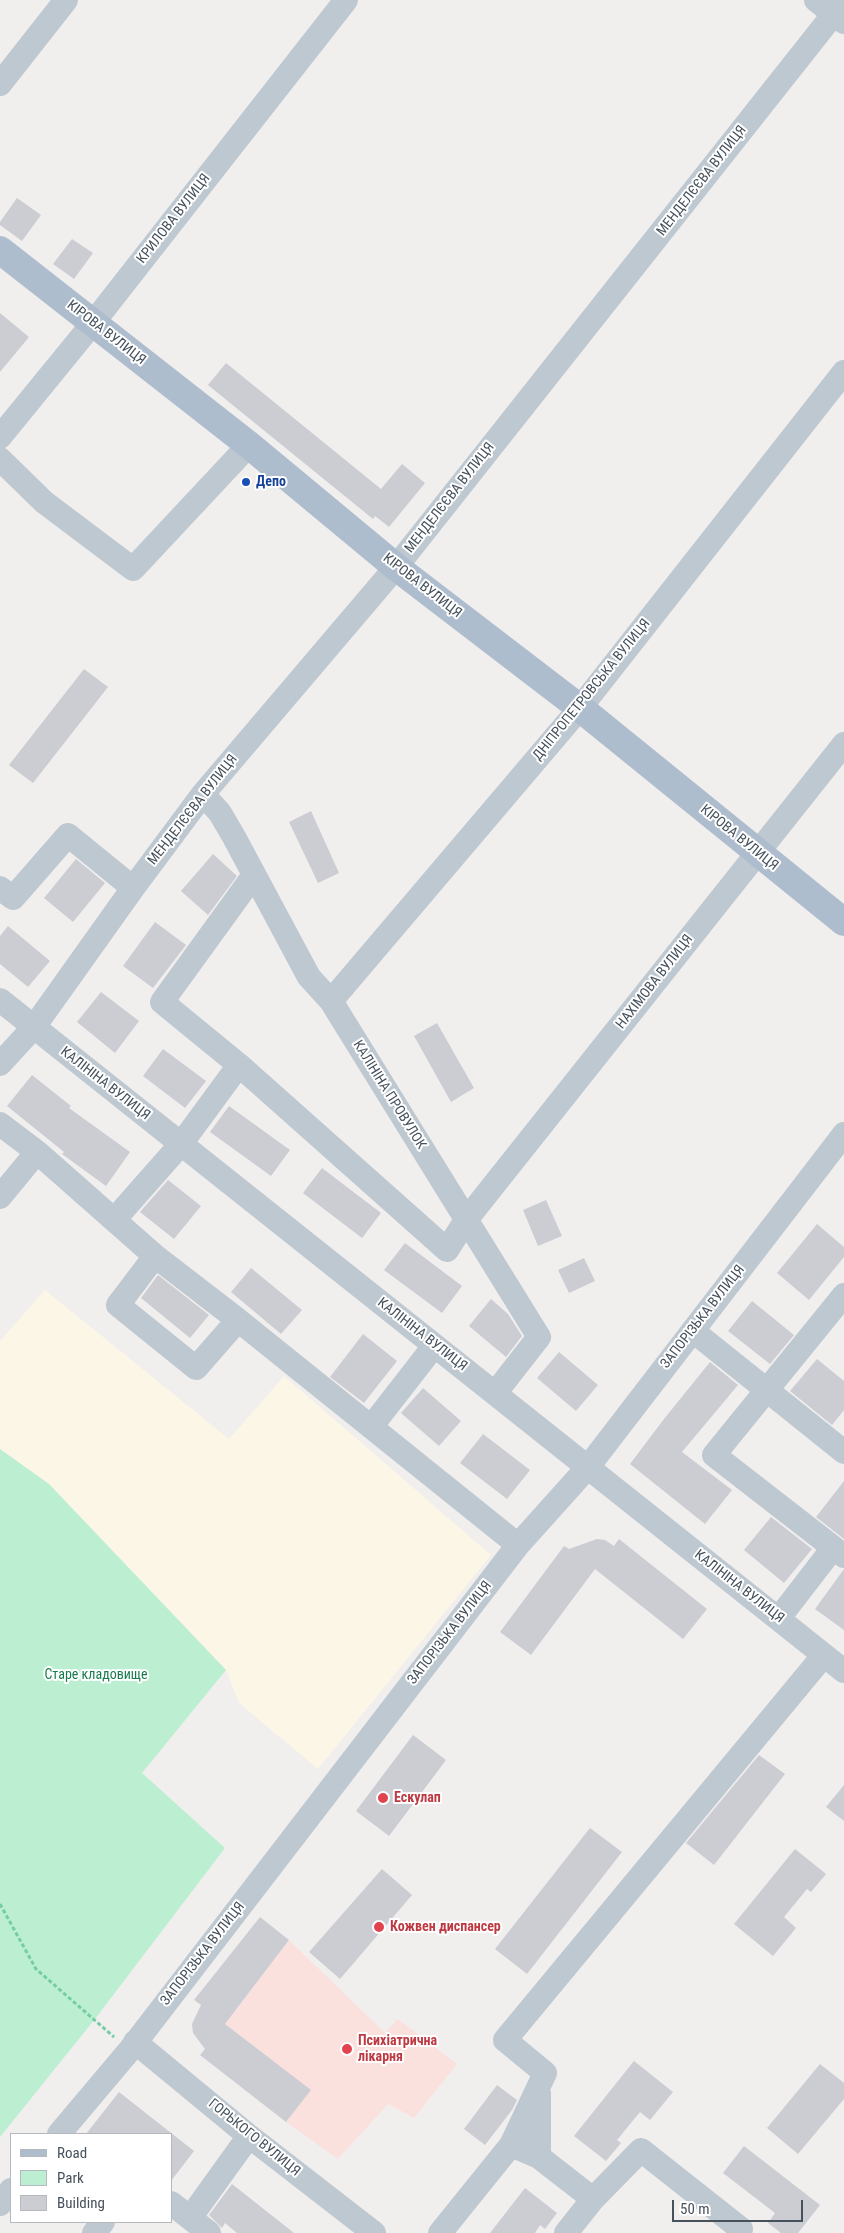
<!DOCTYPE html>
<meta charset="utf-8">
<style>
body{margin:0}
#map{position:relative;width:844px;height:2233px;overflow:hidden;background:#f1eeee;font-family:"Roboto Condensed",sans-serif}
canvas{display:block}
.legend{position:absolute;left:10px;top:2133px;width:162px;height:90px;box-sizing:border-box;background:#fff;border:1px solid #b5b9be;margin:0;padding:6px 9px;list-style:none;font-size:15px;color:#46515c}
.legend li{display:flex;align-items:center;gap:10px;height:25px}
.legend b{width:25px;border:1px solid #b5b9be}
.scale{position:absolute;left:672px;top:2200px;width:131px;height:22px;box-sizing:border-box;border:2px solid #46515c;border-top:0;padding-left:6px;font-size:15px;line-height:18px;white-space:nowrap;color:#46515c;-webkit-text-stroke:4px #fff;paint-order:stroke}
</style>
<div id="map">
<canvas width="844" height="2233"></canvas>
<ul class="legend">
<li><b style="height:6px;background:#aebdcd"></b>Road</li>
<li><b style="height:14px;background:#bcefd1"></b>Park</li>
<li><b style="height:14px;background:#cbcdd3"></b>Building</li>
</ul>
<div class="scale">50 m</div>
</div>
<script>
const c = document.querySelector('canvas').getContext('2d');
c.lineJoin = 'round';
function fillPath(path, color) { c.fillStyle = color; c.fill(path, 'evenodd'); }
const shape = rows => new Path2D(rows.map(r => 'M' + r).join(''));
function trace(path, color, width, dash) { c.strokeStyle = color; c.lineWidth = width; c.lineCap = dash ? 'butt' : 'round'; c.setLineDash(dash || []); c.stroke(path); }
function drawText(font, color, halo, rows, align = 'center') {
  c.font = font + ' "Roboto Condensed",sans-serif'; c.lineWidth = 4; c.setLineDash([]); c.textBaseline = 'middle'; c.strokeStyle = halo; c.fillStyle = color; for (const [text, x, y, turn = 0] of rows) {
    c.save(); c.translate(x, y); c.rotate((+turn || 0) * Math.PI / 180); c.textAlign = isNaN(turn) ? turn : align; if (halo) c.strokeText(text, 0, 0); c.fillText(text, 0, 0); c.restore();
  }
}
fillPath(shape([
 [45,1290,229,1439,284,1376,491,1555,318,1769,239,1703,226,1670,49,1484,0,1449,0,1341]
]), '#fcf6e7');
fillPath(shape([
 [289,1940,385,2033,398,2019,457,2064,414,2118,388,2104,338,2159,286,2122,310,2090,225,2024]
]), '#fbe1de');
fillPath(shape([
 [0,1449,49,1484,226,1670,142,1773,225,1848,95,2019,0,2137]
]), '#bcefd1');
fillPath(shape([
 [17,198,41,215,22,241,0,225,0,222],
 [72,239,93,253,74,279,53,264],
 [0,313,29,337,0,372],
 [226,363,381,489,402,464,425,483,389,527,375,516,373,519,208,385],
 [84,669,108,687,33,783,9,765],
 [311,811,339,873,318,883,289,822],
 [213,854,237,876,208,915,181,891],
 [76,859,105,883,73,922,44,898],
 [155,922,186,945,153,988,123,966],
 [8,926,50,961,28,987,0,964,0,936],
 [101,992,139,1021,115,1053,77,1022],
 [437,1023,474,1088,451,1102,414,1036],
 [163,1049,206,1081,185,1108,143,1076],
 [32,1075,71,1106,69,1108,130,1152,106,1186,62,1154,64,1152,7,1106],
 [229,1106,290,1150,271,1176,210,1132],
 [322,1168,381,1213,362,1238,303,1193],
 [168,1180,201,1206,174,1239,140,1212],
 [546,1200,562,1236,538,1246,523,1210],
 [817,1224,844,1247,844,1257,809,1300,777,1273],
 [405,1243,462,1286,442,1313,384,1270],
 [584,1258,595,1281,569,1293,558,1270],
 [251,1268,302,1310,281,1334,231,1292],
 [158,1275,209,1315,190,1338,141,1298],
 [491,1299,508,1314,522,1336,506,1357,469,1326],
 [752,1301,794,1335,770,1364,728,1331],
 [363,1334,397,1361,364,1403,330,1377],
 [559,1352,598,1385,576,1411,537,1378],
 [817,1359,844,1381,844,1410,832,1425,790,1391],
 [710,1362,738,1385,682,1452,732,1490,705,1524,630,1464,664,1419],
 [423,1388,461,1421,439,1446,401,1413],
 [483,1434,530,1470,507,1499,460,1463],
 [844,1481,844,1539,816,1517],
 [771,1517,812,1549,784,1583,744,1550],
 [597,1539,605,1540,614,1546,619,1539,707,1609,683,1639,595,1569,531,1655,500,1632,564,1546,569,1549],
 [844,1569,844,1630,815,1609],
 [413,1735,446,1760,389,1836,356,1811],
 [759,1755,785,1774,714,1865,686,1843],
 [844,1785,844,1821,826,1807],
 [590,1828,622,1852,527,1974,495,1949],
 [795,1849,826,1874,811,1892,807,1889,784,1917,796,1928,773,1956,734,1924],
 [382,1869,412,1895,340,1979,309,1952],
 [260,1917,289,1940,225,2024,311,2090,286,2122,200,2055,205,2049,193,2033,192,2024,201,2005,194,2000],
 [634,2061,673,2092,650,2120,640,2112,617,2140,621,2143,606,2161,574,2136],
 [820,2064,844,2083,844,2099,798,2154,767,2128],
 [497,2085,517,2100,512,2110,485,2145,464,2129],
 [119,2092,194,2151,171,2181,171,2134,86,2134],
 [744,2146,820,2205,798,2233,781,2233,768,2223,775,2213,723,2173],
 [232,2184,294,2233,237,2233,225,2223,222,2228,209,2215],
 [525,2188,557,2213,545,2229,540,2225,535,2233,490,2233]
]), '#cbcdd3');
trace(shape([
 [0,1904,36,1969,114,2037]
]), '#74cda3', 3, [4, 2.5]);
trace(shape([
 [816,0,844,22],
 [0,84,66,0],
 [0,437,93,323,346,0],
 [0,459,44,502,133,569,249,445],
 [203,794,220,813,234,837,309,977,331,1001,539,1337,496,1392],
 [254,875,162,1002,239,1065,447,1250,466,1220,844,744],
 [0,888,13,898,68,835,133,888],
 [0,1000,844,1671],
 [331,1001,580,708,844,372],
 [0,1064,34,1027,133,888,203,794,396,567,844,1],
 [0,1124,37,1152,155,1256,118,1305,196,1368,238,1320,518,1545],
 [0,1197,37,1152],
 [114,1220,181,1144,239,1065],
 [155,1256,238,1320],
 [844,1295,714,1455,844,1556],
 [693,1331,844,1452],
 [371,1427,434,1346],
 [779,1618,833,1548],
 [135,2042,249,2136,374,2233],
 [59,2134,129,2051,518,1545,588,1467,844,1134],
 [511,2145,539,2157,593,2199],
 [539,2157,539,2094],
 [171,2203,209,2233],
 [0,2204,11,2190],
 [190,2218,249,2136],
 [94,2233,103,2222],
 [440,2233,511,2145,545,2073,505,2040,824,1655],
 [566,2233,593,2199,641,2150,741,2229,738,2233]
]), '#bec8d0', 24);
trace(shape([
 [0,250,249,445,396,567,580,708,844,922]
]), '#aebdcd', 28);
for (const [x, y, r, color] of [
 [246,482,5,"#1a4fb4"],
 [383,1798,6,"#e0444e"],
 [379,1927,6,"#e0444e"],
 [347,2049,6,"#e0444e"]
]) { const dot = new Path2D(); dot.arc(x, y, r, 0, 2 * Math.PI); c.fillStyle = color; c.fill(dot); trace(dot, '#fff', 2); }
drawText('14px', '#46515c', '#fff', [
 ["МЕНДЕЛЄЄВА ВУЛИЦЯ",702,181,-52],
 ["КРИЛОВА ВУЛИЦЯ",174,219,-52],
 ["КІРОВА ВУЛИЦЯ",106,333,38],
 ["МЕНДЕЛЄЄВА ВУЛИЦЯ",450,498,-52],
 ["КІРОВА ВУЛИЦЯ",422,586,38],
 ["ДНІПРОПЕТРОВСЬКА ВУЛИЦЯ",592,690,-51],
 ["МЕНДЕЛЄЄВА ВУЛИЦЯ",193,810,-52],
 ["КІРОВА ВУЛИЦЯ",739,838,39],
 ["НАХІМОВА ВУЛИЦЯ",655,982,-52],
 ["КАЛІНІНА ВУЛИЦЯ",105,1084,38],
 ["КАЛІНІНА ПРОВУЛОК",389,1095,58],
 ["ЗАПОРІЗЬКА ВУЛИЦЯ",703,1317,-52],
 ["КАЛІНІНА ВУЛИЦЯ",422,1335,38],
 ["КАЛІНІНА ВУЛИЦЯ",739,1587,38],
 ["ЗАПОРІЗЬКА ВУЛИЦЯ",450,1633,-52],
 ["ЗАПОРІЗЬКА ВУЛИЦЯ",203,1954,-52],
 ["ГОРЬКОГО ВУЛИЦЯ",254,2138,39]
]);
drawText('bold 14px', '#164399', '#fff', [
 ["Депо",256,482]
], 'left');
drawText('14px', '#177d4d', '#fff', [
 ["Старе кладовище",96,1675]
]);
drawText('bold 14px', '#be3a42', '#fff', [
 ["Ескулап",394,1798],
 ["Кожвен диспансер",390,1927],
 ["Психіатрична",358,2041],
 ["лікарня",358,2057]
], 'left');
</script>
